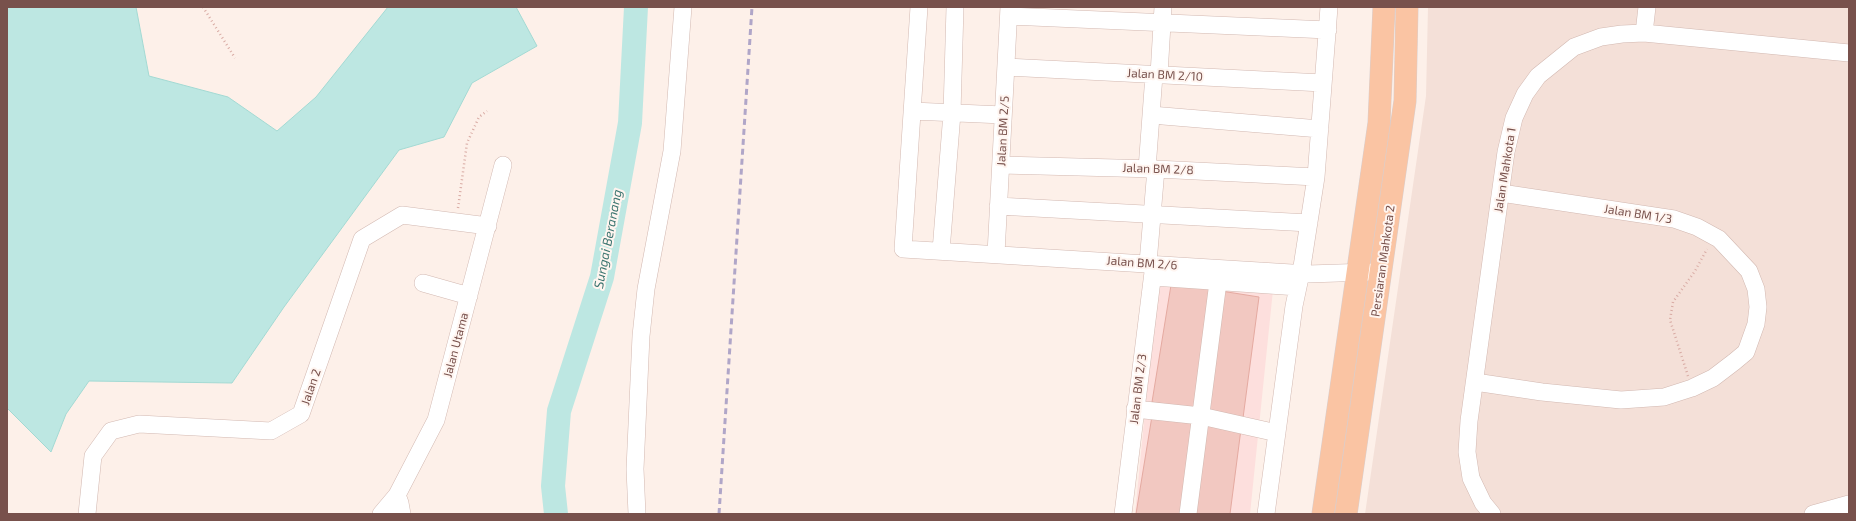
<!DOCTYPE html>
<style>
body{margin:0}
#map{position:relative;width:1856px;height:521px;overflow:hidden;background:#fdf0e9;font-family:"Exo 2",sans-serif}
canvas{display:block}
.frame{position:absolute;inset:0;border:8px solid #78514c;pointer-events:none}
</style>
<div id="map">
<canvas width="1856" height="521"></canvas>
<div class="frame"></div>
</div>
<script>
const c = document.querySelector('canvas').getContext('2d');
c.lineJoin = 'round';
function fillPath(path, color) { c.fillStyle = color; c.fill(path, 'evenodd'); }
const shape = rows => new Path2D(rows.map(r => 'M' + r).join(''));
function trace(path, color, width, dash) { c.strokeStyle = color; c.lineWidth = width; c.lineCap = dash ? 'butt' : 'round'; c.setLineDash(dash || []); c.stroke(path); }
function drawText(font, color, halo, rows, align = 'center') {
  c.font = font + ' "Exo 2",sans-serif'; c.lineWidth = 4; c.setLineDash([]); c.textBaseline = 'middle'; c.strokeStyle = halo; c.fillStyle = color; for (const [text, x, y, turn = 0] of rows) {
    c.save(); c.translate(x, y); c.rotate((+turn || 0) * Math.PI / 180); c.textAlign = isNaN(turn) ? turn : align; if (halo) c.strokeText(text, 0, 0); c.fillText(text, 0, 0); c.restore();
  }
}
fillPath(shape([
 [1428,7,1849,7,1849,514,1365,514,1426,96]
]), '#f4e0d8');
fillPath(shape([
 [1158,278,1273,290,1250,514,1135,514]
]), '#fddfdd');
const water = shape([
 [7,7,136,7,149,76,228,97,277,131,316,97,388,7,516,7,537,46,472,83,444,137,399,150,284,307,232,383,89,381,66,414,51,452,7,408,7,7]
]);
fillPath(water, '#bde7e2');
trace(water, '#a3d9d3', 1);
trace(shape([
 [556,514,553,486,559,411,602,277,630,123,636,7]
]), '#bde7e2', 24);
const building = shape([
 [1172,279,1214,286,1194,409,1152,402,1172,279],
 [1221,291,1259,297,1243,418,1205,412,1221,291],
 [1152,416,1195,423,1181,514,1136,514,1152,416],
 [1203,423,1241,429,1230,514,1191,514,1203,423]
]);
fillPath(building, '#f2c8c1');
trace(building, '#e5aaa1', 1);
const minor = shape([
 [919,7,903,249,1308,274,1369,272],
 [1009,16,1328,30],
 [1644,33,1647,7],
 [1006,67,1323,83],
 [1159,75,1163,7],
 [912,111,1003,115],
 [1151,115,1320,129],
 [1001,165,1156,169,1316,177],
 [1147,169,1154,75],
 [998,206,1309,223],
 [941,251,952,113,955,7],
 [996,254,1009,7],
 [1148,263,1156,169],
 [1153,277,1298,287],
 [423,283,469,296],
 [1475,382,1542,392,1621,400,1664,397,1692,388,1713,378,1734,362,1746,352,1756,324,1758,307,1756,289,1749,271,1719,239,1697,227,1674,219,1501,193],
 [1135,409,1201,416,1277,433],
 [397,495,400,503,402,514],
 [87,514,93,456,111,431,139,424,271,431,301,414,362,239,402,215,488,226],
 [381,514,397,495,436,420,503,165],
 [637,514,635,469,641,336,646,289,672,151,683,7],
 [1123,514,1154,264],
 [1188,514,1218,282],
 [1266,514,1294,306,1301,273,1316,177,1329,7],
 [1492,514,1483,503,1471,478,1467,452,1469,421,1506,152,1514,118,1525,94,1538,76,1574,47,1601,37,1622,34,1644,33,1849,53],
 [1813,514,1849,504]
]);
const major = shape([
 [1323,514,1379,123,1384,7],
 [1346,514,1405,101,1407,7]
]);
trace(minor, '#d2b8b1', 18);
trace(major, '#d9cecd', 23);
trace(shape([
 [203,7,235,58],
 [458,208,467,143,479,117,487,111],
 [1688,376,1670,320,1673,302,1695,271,1707,249]
]), '#d8aaa3', 2.5, [1, 3]);
trace(minor, '#fff', 17);
trace(major, '#fac4a3', 22);
trace(shape([
 [719,514,752,7]
]), '#b0a6c8', 3, [6, 4]);
drawText('12px', '#78514c', '#fff5f0', [
 ["Jalan BM 2/10",1165,75,3],
 ["Jalan BM 2/5",1003,131,-87],
 ["Jalan BM 2/8",1158,169,2],
 ["Jalan Mahkota 1",1505,170,-81],
 ["Jalan BM 1/3",1638,214,9],
 ["Persiaran Mahkota 2",1383,261,-82],
 ["Jalan BM 2/6",1142,263,4],
 ["Jalan Utama",456,345,-75],
 ["Jalan 2",311,387,-71],
 ["Jalan BM 2/3",1138,389,-83]
]);
drawText('italic 13px', '#3c7570', '#fff5f0', [
 ["Sungai Beranang",608,239,-79]
]);
</script>
